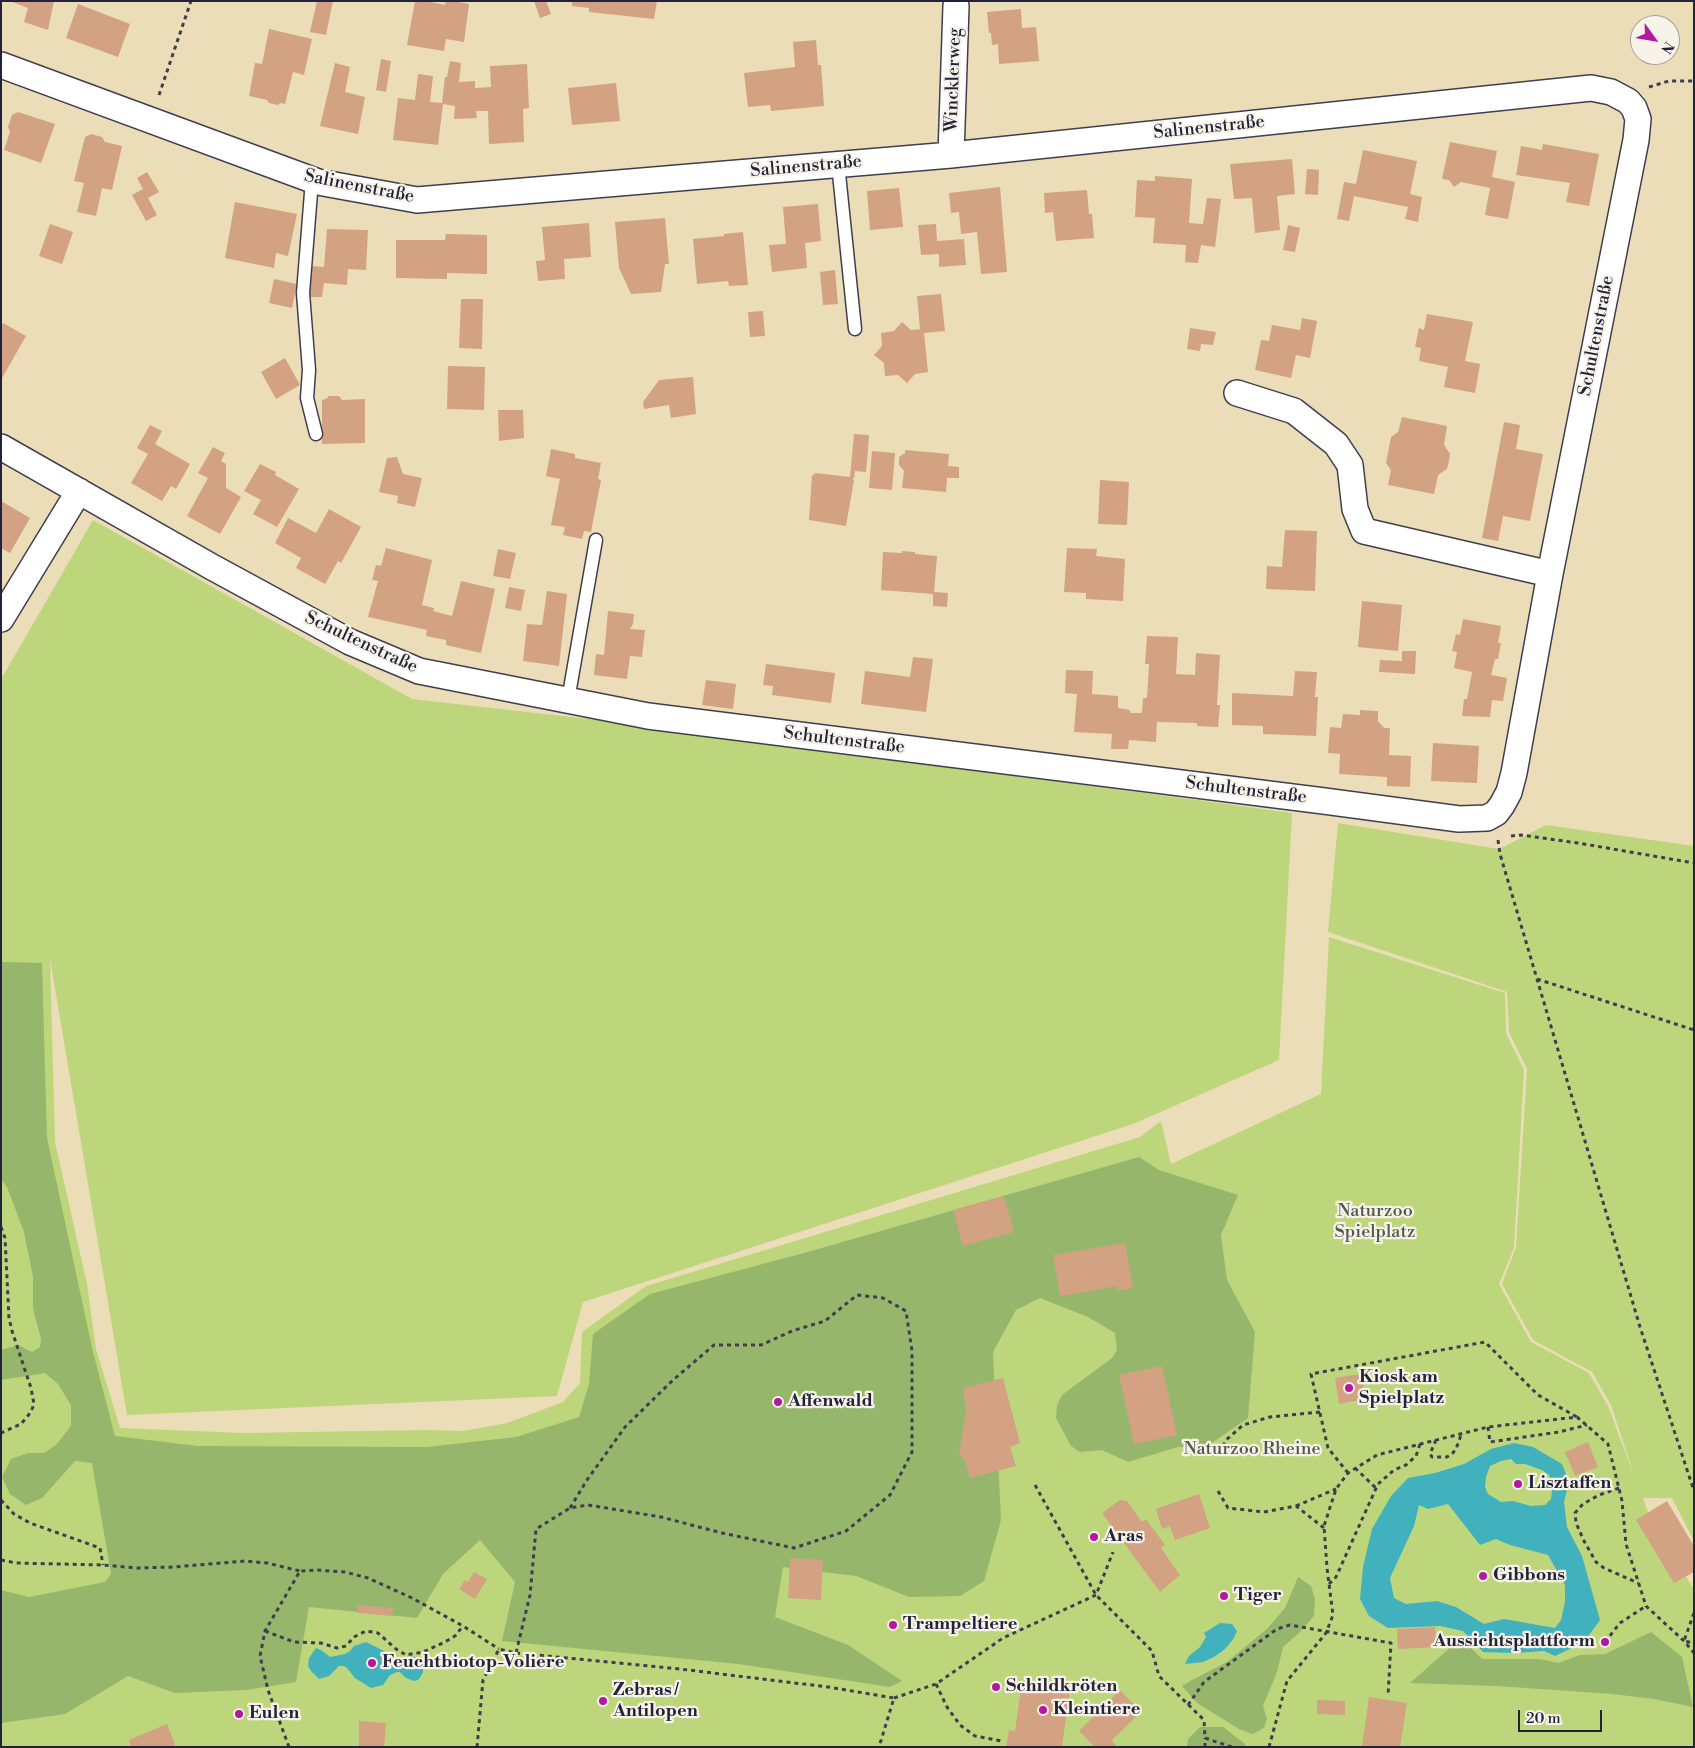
<!DOCTYPE html>
<meta charset="utf-8">
<style>
body{margin:0}
#map{position:relative;width:1695px;height:1748px;overflow:hidden;background:#ecddb9;font-family:"Libre Bodoni",serif}
canvas{display:block}
.frame{position:absolute;inset:0;border:2px solid #22223b;pointer-events:none}
.north{position:absolute;left:1630px;top:15px;width:50px;height:50px;box-sizing:border-box;background:#f7f3e8;border:1px solid #a29fa3;border-radius:50%;rotate:122deg;font-size:14px;font-weight:700;line-height:20px;text-align:center;color:#22223b}
.north::after{content:'';display:block;margin:auto;width:18px;height:22px;background:#b5179e;clip-path:polygon(50% 0,100% 100%,50% 72%,0 100%)}
.scale{position:absolute;left:1518px;top:1710px;width:84px;height:22px;box-sizing:border-box;border:2px solid #22223b;border-top:0;padding-left:6px;font-size:15px;line-height:18px;white-space:nowrap;color:#22223b;-webkit-text-stroke:4px #f7f3e8;paint-order:stroke}
</style>
<div id="map">
<canvas width="1695" height="1748"></canvas>
<div class="frame"></div>
<div class="north">N</div>
<div class="scale">20 m</div>
</div>
<script>
const c = document.querySelector('canvas').getContext('2d');
c.lineJoin = 'round';
function fillPath(path, color) { c.fillStyle = color; c.fill(path, 'evenodd'); }
const shape = rows => new Path2D(rows.map(r => 'M' + r).join(''));
function trace(path, color, width, dash) { c.strokeStyle = color; c.lineWidth = width; c.lineCap = dash ? 'butt' : 'round'; c.setLineDash(dash || []); c.stroke(path); }
function drawText(font, color, halo, rows, align = 'center') {
  c.font = font + ' "Libre Bodoni",serif'; c.lineWidth = 4.5; c.setLineDash([]); c.textBaseline = 'middle'; c.strokeStyle = halo; c.fillStyle = color; for (const [text, x, y, turn = 0] of rows) {
    c.save(); c.translate(x, y); c.rotate((+turn || 0) * Math.PI / 180); c.textAlign = isNaN(turn) ? turn : align; if (halo) c.strokeText(text, 0, 0); c.fillText(text, 0, 0); c.restore();
  }
}
fillPath(shape([
 [93,520,412,699,651,726,1292,813,1279,1060,1133,1124,583,1302,557,1396,127,1415,50,959,55,1142,87,1284,96,1349,120,1428,243,1433,426,1430,463,1431,507,1423,563,1402,580,1383,582,1332,646,1286,1140,1137,1161,1121,1171,1164,1321,1094,1329,937,1505,993,1506,1033,1524,1070,1514,1248,1499,1284,1531,1342,1589,1373,1608,1406,1634,1475,1611,1405,1592,1372,1533,1340,1502,1284,1516,1247,1527,1069,1509,1032,1507,992,1328,932,1338,823,1499,849,1546,825,1694,846,1694,1541,1672,1498,1643,1498,1647,1510,1694,1590,1694,1747,1,1747,1,954,50,957,1,954,1,676,3,676]
]), '#bdd67b');
fillPath(shape([
 [1,962,42,963,47,1138,93,1352,115,1436,198,1446,427,1447,516,1437,579,1417,589,1384,593,1334,650,1294,804,1253,1139,1157,1159,1170,1238,1195,1221,1235,1227,1280,1255,1332,1248,1418,1206,1447,1178,1447,1128,1462,1102,1450,1080,1452,1071,1446,1056,1418,1057,1405,1062,1395,1112,1358,1117,1350,1115,1333,1088,1317,1040,1298,1016,1310,993,1352,1001,1520,984,1581,960,1596,909,1597,856,1576,783,1567,775,1617,848,1645,902,1681,890,1687,738,1664,502,1641,515,1582,480,1540,443,1574,417,1618,309,1607,296,1682,247,1690,175,1693,128,1676,65,1714,1,1723,1,1590,29,1597,105,1582,111,1574,92,1463,75,1461,42,1498,26,1505,10,1494,2,1477,11,1459,28,1453,44,1453,56,1445,71,1426,71,1405,58,1384,45,1373,1,1380,1,1350,18,1345,32,1352,40,1347,41,1339,33,1309,33,1277,24,1232,7,1187,1,1179],
 [1298,1577,1311,1586,1315,1599,1314,1616,1300,1632,1283,1647,1277,1672,1263,1706,1267,1719,1264,1728,1253,1734,1239,1729,1197,1703,1182,1686,1192,1680,1227,1662,1267,1629,1285,1608],
 [1651,1632,1682,1657,1693,1707,1654,1699,1612,1694,1497,1686,1410,1683,1461,1638,1482,1659,1540,1659,1558,1663,1580,1655,1605,1654],
 [1200,1727,1223,1727,1244,1743,1247,1747,1187,1747,1188,1739]
]), '#96b76b');
fillPath(shape([
 [1514,1443,1533,1447,1562,1464,1569,1482,1564,1502,1567,1527,1582,1556,1600,1620,1589,1635,1574,1647,1555,1656,1544,1651,1514,1653,1483,1652,1463,1631,1440,1626,1388,1628,1369,1616,1360,1599,1363,1567,1372,1529,1391,1496,1408,1478,1435,1473,1464,1464,1491,1449],
 [1511,1459,1516,1464,1525,1464,1542,1470,1549,1475,1552,1491,1551,1499,1545,1505,1531,1506,1513,1501,1501,1502,1488,1494,1485,1487,1486,1477,1490,1466,1501,1461],
 [1448,1504,1480,1545,1496,1539,1510,1545,1548,1555,1565,1585,1565,1602,1561,1620,1555,1628,1504,1619,1484,1624,1456,1607,1437,1601,1406,1604,1394,1598,1390,1578,1414,1526,1419,1505,1428,1509],
 [1220,1623,1232,1624,1237,1631,1234,1638,1225,1649,1214,1657,1203,1662,1185,1664,1189,1656,1200,1647,1206,1637,1204,1633],
 [366,1642,384,1651,394,1663,399,1664,411,1656,419,1658,423,1661,423,1672,421,1676,418,1680,414,1681,406,1678,400,1672,397,1672,390,1675,383,1685,371,1688,355,1678,347,1668,344,1666,339,1666,329,1676,319,1679,311,1671,308,1666,309,1658,316,1648,321,1650,330,1657,345,1654,350,1651,354,1646]
]), '#42b1be');
fillPath(shape([
 [10,1,54,1,48,30,24,22,28,8],
 [317,1,333,1,326,35,310,32],
 [415,1,426,1,445,5,446,1,453,1,469,4,464,42,446,39,444,51,407,45],
 [534,1,546,1,551,14,540,18],
 [572,1,657,1,654,19,589,12,589,8,572,6],
 [78,4,130,24,118,57,66,38],
 [1021,9,1022,28,1036,27,1039,61,999,64,998,44,992,45,991,33,989,33,987,12],
 [269,29,312,39,304,75,293,72,285,104,280,103,278,105,269,103,267,100,249,96,255,63,262,64],
 [816,40,818,65,821,65,824,106,771,111,770,105,748,107,744,73,795,67,793,42],
 [381,59,391,61,386,92,376,90],
 [450,61,461,63,459,82,475,81,475,88,491,87,490,66,527,64,529,108,523,109,524,142,489,144,488,111,476,111,477,118,454,119,455,106,443,104,438,145,393,140,398,98,415,100,418,74,433,76,430,102,442,103,445,77,447,77],
 [335,63,350,67,345,92,365,97,358,134,320,126],
 [616,83,620,121,572,125,568,88],
 [18,112,55,124,41,163,4,150,10,132,8,127,12,115],
 [91,134,102,137,105,142,122,146,112,190,102,188,96,216,77,212,84,183,74,181,85,137],
 [1450,142,1497,151,1492,177,1515,182,1508,219,1485,215,1490,188,1461,182,1454,187,1449,180,1442,179],
 [1543,144,1599,154,1589,206,1566,202,1570,183,1516,175,1521,146,1542,150],
 [1363,150,1417,161,1410,194,1422,197,1418,222,1405,219,1408,207,1354,196,1349,221,1337,219,1344,182,1356,184],
 [1292,159,1295,194,1277,196,1280,230,1255,233,1252,198,1234,199,1230,164],
 [1307,169,1319,170,1318,195,1305,194],
 [147,172,159,192,148,198,157,215,146,221,132,195,143,189,137,178],
 [1155,176,1192,179,1189,223,1203,224,1207,198,1221,199,1215,247,1201,245,1198,263,1185,262,1186,245,1153,243,1155,218,1135,217,1137,180,1155,181],
 [1000,187,1007,272,981,274,977,232,961,234,959,212,951,213,949,193],
 [899,188,903,227,870,230,867,191],
 [1087,190,1089,214,1092,214,1094,238,1056,241,1053,212,1045,213,1044,193],
 [235,202,297,214,288,256,276,253,274,268,225,258],
 [818,204,821,241,805,243,807,268,772,272,769,245,786,244,783,207],
 [665,218,669,264,665,264,661,292,631,294,619,268,615,222],
 [589,223,591,257,564,259,565,279,538,281,536,261,545,260,542,227],
 [50,224,73,232,62,264,39,256],
 [936,224,937,241,964,239,966,265,939,267,939,254,921,255,918,225],
 [1288,225,1300,228,1295,252,1283,250],
 [327,229,368,230,366,270,348,269,347,285,324,283,322,297,310,297,311,266,324,267],
 [743,232,748,285,729,286,728,281,697,284,693,239,724,236,724,234],
 [446,234,487,235,487,274,447,273,447,279,396,278,396,240,445,240],
 [835,270,838,304,823,305,820,272],
 [274,279,297,284,292,308,269,303],
 [941,294,945,331,924,333,928,372,915,374,907,383,898,375,885,376,884,363,874,355,882,346,881,333,894,331,902,322,911,330,920,329,917,296],
 [461,299,483,299,482,349,459,348],
 [763,311,765,336,750,337,748,312],
 [1427,314,1473,322,1465,361,1480,364,1475,393,1444,387,1448,367,1419,361,1421,348,1415,347,1419,328,1424,330],
 [1302,318,1317,321,1310,358,1296,355,1291,378,1255,370,1261,340,1269,341,1272,325,1300,330],
 [3,323,26,336,1,380,1,327],
 [1190,328,1216,332,1213,345,1201,344,1200,351,1187,349],
 [285,358,300,385,276,399,261,372],
 [448,366,485,367,484,410,447,409],
 [693,377,696,414,671,418,669,405,644,409,643,402,659,380],
 [329,396,339,396,342,400,365,399,365,443,322,444,322,400,326,399],
 [498,410,523,410,524,438,499,441],
 [1402,417,1447,426,1444,445,1450,454,1449,461,1447,469,1438,475,1434,494,1388,485,1391,470,1386,463,1391,437,1398,432],
 [1504,422,1520,425,1516,449,1543,454,1530,521,1503,516,1498,541,1482,538],
 [150,425,162,431,155,444,190,464,176,489,171,486,162,501,131,483,148,454,137,448],
 [854,434,869,435,868,450,866,472,855,471,854,478,852,478,854,480,846,526,809,520,812,475,814,475,815,473,850,477],
 [213,447,225,453,221,461,226,464,226,488,241,497,220,534,187,516,208,478,198,473],
 [551,449,575,454,575,458,601,463,598,479,601,480,591,532,584,531,582,539,563,535,565,527,551,525,560,479,546,476],
 [905,450,949,454,948,466,959,467,959,478,947,478,946,492,902,488,904,471,899,465,899,457,905,453],
 [872,451,895,453,892,490,869,488],
 [397,457,403,474,422,478,415,507,397,503,398,496,379,492,387,458],
 [260,464,276,472,275,475,299,489,277,527,253,514,261,500,244,491],
 [1100,480,1129,482,1127,525,1098,524],
 [1,501,30,518,10,553,1,548],
 [329,509,361,527,341,563,338,561,325,584,296,568,301,558,275,543,288,518,316,533],
 [1285,530,1317,531,1315,591,1266,589,1267,566,1282,567],
 [386,548,432,560,422,605,434,608,433,611,452,616,461,581,495,589,481,653,446,645,446,640,426,636,427,630,368,617,378,581,372,580,376,565,381,566],
 [1067,548,1097,549,1096,556,1125,559,1123,601,1086,599,1086,593,1064,592],
 [498,549,516,553,510,579,493,576],
 [902,551,915,552,915,554,937,556,934,592,948,593,947,607,933,606,933,594,881,590,883,552,902,553],
 [509,587,525,590,521,611,505,608],
 [547,591,567,594,559,666,523,661,527,624,542,625],
 [1362,601,1402,605,1398,651,1358,647],
 [608,611,634,614,633,624,630,629,645,630,642,657,630,656,627,679,594,675,596,654,604,655],
 [1463,619,1501,626,1498,643,1501,643,1498,659,1495,659,1491,675,1507,678,1503,701,1492,700,1490,717,1462,716,1464,699,1467,699,1472,672,1454,668,1457,652,1452,651,1456,634,1460,635],
 [1147,636,1178,637,1176,674,1195,675,1196,653,1220,655,1217,705,1220,705,1218,727,1197,726,1197,723,1157,722,1156,742,1129,740,1128,749,1111,749,1112,734,1074,732,1077,694,1065,693,1066,670,1093,671,1092,694,1118,696,1118,708,1130,710,1130,713,1142,713,1143,698,1147,698,1149,664,1145,664],
 [1402,651,1416,651,1415,674,1379,672,1380,660,1402,661],
 [913,657,933,659,926,712,861,704,865,671,910,677],
 [766,664,835,673,831,703,772,695,773,686,763,685],
 [1295,671,1317,672,1315,697,1318,697,1316,736,1263,734,1263,726,1232,725,1232,693,1293,696],
 [706,680,736,684,733,709,702,705],
 [1360,710,1378,711,1378,721,1384,728,1390,728,1389,755,1411,756,1410,787,1387,786,1387,777,1339,774,1340,754,1328,753,1330,727,1341,728,1343,714,1360,715],
 [1433,743,1479,746,1477,783,1431,781],
 [1004,1196,1014,1232,963,1246,953,1210],
 [1125,1243,1133,1288,1118,1291,1117,1286,1060,1296,1053,1255],
 [1162,1366,1177,1435,1134,1444,1119,1375],
 [1361,1374,1366,1399,1339,1404,1335,1378],
 [1003,1378,1020,1443,1010,1447,1016,1466,970,1478,965,1460,959,1455,966,1410,963,1388],
 [1588,1442,1598,1467,1575,1476,1565,1452],
 [1199,1494,1210,1528,1175,1540,1170,1526,1162,1529,1156,1509],
 [1120,1500,1127,1501,1142,1522,1146,1519,1165,1545,1161,1548,1180,1575,1160,1592,1102,1513],
 [1667,1501,1694,1546,1694,1572,1674,1583,1636,1520],
 [790,1558,823,1560,821,1600,788,1598],
 [474,1572,487,1579,475,1599,459,1589,465,1580,468,1582],
 [358,1605,393,1608,392,1616,358,1613],
 [1435,1627,1436,1647,1398,1649,1397,1629],
 [1022,1682,1070,1689,1062,1747,1006,1747,1009,1730,1015,1731],
 [1120,1690,1141,1712,1112,1740,1117,1747,1091,1747,1093,1745,1079,1731],
 [1369,1697,1407,1703,1400,1747,1362,1747],
 [1317,1700,1345,1701,1345,1715,1317,1714],
 [359,1721,386,1723,384,1747,359,1747],
 [167,1724,176,1747,131,1747,129,1740]
]), '#d2a283');
const lane = shape([
 [838,164,855,329],
 [312,180,303,293,309,370,307,398,316,434],
 [568,700,596,540]
]);
const street = shape([
 [1,65,318,182,417,200,951,155,1591,88,1611,92,1628,101,1634,108,1638,119,1636,140,1550,574,1514,773,1509,792,1502,805,1496,813,1487,818,1459,819,1324,801,648,716,419,671,350,642,212,567,1,447],
 [951,155,956,6],
 [1237,393,1294,411,1336,444,1350,465,1355,509,1364,531,1550,574],
 [1,619,79,491]
]);
trace(lane, '#403e4e', 15);
trace(street, '#403e4e', 28);
trace(shape([
 [1649,87,1669,81,1694,81],
 [159,95,191,1],
 [1511,836,1521,835,1578,843,1694,863],
 [1498,840,1500,854,1640,1327,1694,1491],
 [1537,979,1694,1030],
 [1,1227,5,1238,9,1318,12,1331,31,1388,34,1404,31,1412,21,1424,1,1433],
 [1488,1427,1490,1442,1559,1432,1587,1425],
 [1436,1440,1430,1454,1432,1457,1447,1457,1452,1454,1456,1449,1461,1435],
 [1221,1454,1225,1441,1243,1425,1270,1417,1320,1412],
 [1355,1468,1376,1488],
 [1348,1473,1328,1448,1311,1374,1485,1342,1538,1395,1577,1417],
 [1035,1485,1096,1595,1152,1651,1159,1676,1204,1720,1205,1738,1232,1747],
 [1619,1488,1599,1495,1583,1504,1575,1513,1576,1523,1584,1541,1596,1562,1604,1568,1638,1583],
 [1218,1491,1228,1508,1264,1512,1296,1506,1324,1528],
 [1,1500,14,1514,30,1523,100,1548,103,1565],
 [1296,1506,1336,1489],
 [1,1560,16,1563,103,1565,137,1568,174,1567,245,1561,267,1563,300,1571],
 [1329,1584,1336,1577,1378,1484,1394,1470,1406,1465,1416,1456,1420,1444],
 [1694,1613,1684,1641,1694,1643],
 [265,1631,294,1642,321,1643,337,1648,346,1646,354,1637,366,1631,378,1633,396,1649,406,1655,423,1652,445,1642,455,1636,463,1626],
 [1605,1642,1620,1623,1646,1606],
 [516,1653,680,1669,828,1687,894,1698,879,1747],
 [936,1684,947,1707,960,1725,975,1736,1002,1741],
 [894,1698,936,1684,1003,1638,1096,1595,1113,1552],
 [1188,1705,1204,1682,1277,1629,1290,1625,1391,1643,1388,1696],
 [289,1747,268,1690,260,1656,265,1631,300,1571,316,1570,345,1572,368,1578,412,1598,463,1626,499,1649],
 [477,1747,483,1680,499,1649,516,1653,530,1595,536,1529,570,1508,588,1505,661,1517,722,1533,794,1548,846,1531,890,1495,912,1452,912,1351,906,1311,883,1298,857,1295,825,1321,792,1331,761,1345,714,1345,673,1380,625,1427,587,1480,570,1508],
 [1205,1747,1205,1738],
 [1269,1747,1287,1681,1326,1633,1333,1615,1327,1568,1324,1526,1336,1489,1348,1473,1377,1455,1488,1427,1577,1417,1608,1444,1622,1501,1626,1544,1646,1606,1684,1641,1694,1653]
]), '#403e4e', 3, [4, 4]);
trace(lane, '#fff', 12);
trace(street, '#fff', 25);
for (const [x, y, r, color] of [
 [1349,1388,5,"#b5179e"],
 [778,1402,5,"#b5179e"],
 [1518,1484,5,"#b5179e"],
 [1094,1537,5,"#b5179e"],
 [1483,1576,5,"#b5179e"],
 [1224,1596,5,"#b5179e"],
 [893,1625,5,"#b5179e"],
 [1605,1642,5,"#b5179e"],
 [372,1663,5,"#b5179e"],
 [996,1687,5,"#b5179e"],
 [603,1701,5,"#b5179e"],
 [1043,1710,5,"#b5179e"],
 [239,1714,5,"#b5179e"]
]) { const dot = new Path2D(); dot.arc(x, y, r, 0, 2 * Math.PI); c.fillStyle = color; c.fill(dot); trace(dot, '#f7f3e8', 2); }
drawText('18px', '#22223b', '#f7f3e8', [
 ["Wincklerweg",954,80,-88],
 ["Salinenstraße",1209,128,-6],
 ["Salinenstraße",806,167,-5],
 ["Salinenstraße",359,187,11],
 ["Schultenstraße",1597,336,-79],
 ["Schultenstraße",361,643,25],
 ["Schultenstraße",844,741,7],
 ["Schultenstraße",1246,791,7]
]);
drawText('18px', '#50584e', '#f7f3e8', [
 ["Naturzoo",1375,1212],
 ["Spielplatz",1375,1233],
 ["Naturzoo Rheine",1252,1450]
]);
drawText('bold 18px', '#22223b', '#f7f3e8', [
 ["Kiosk am",1359,1378],
 ["Spielplatz",1359,1399],
 ["Affenwald",788,1402],
 ["Lisztaffen",1528,1484],
 ["Aras",1104,1537],
 ["Gibbons",1493,1576],
 ["Tiger",1234,1596],
 ["Trampeltiere",903,1625],
 ["Aussichtsplattform",1595,1642,"right"],
 ["Feuchtbiotop-Voliere",382,1663],
 ["Schildkröten",1006,1687],
 ["Zebras /",613,1691],
 ["Antilopen",613,1712],
 ["Kleintiere",1053,1710],
 ["Eulen",249,1714]
], 'left');
</script>
